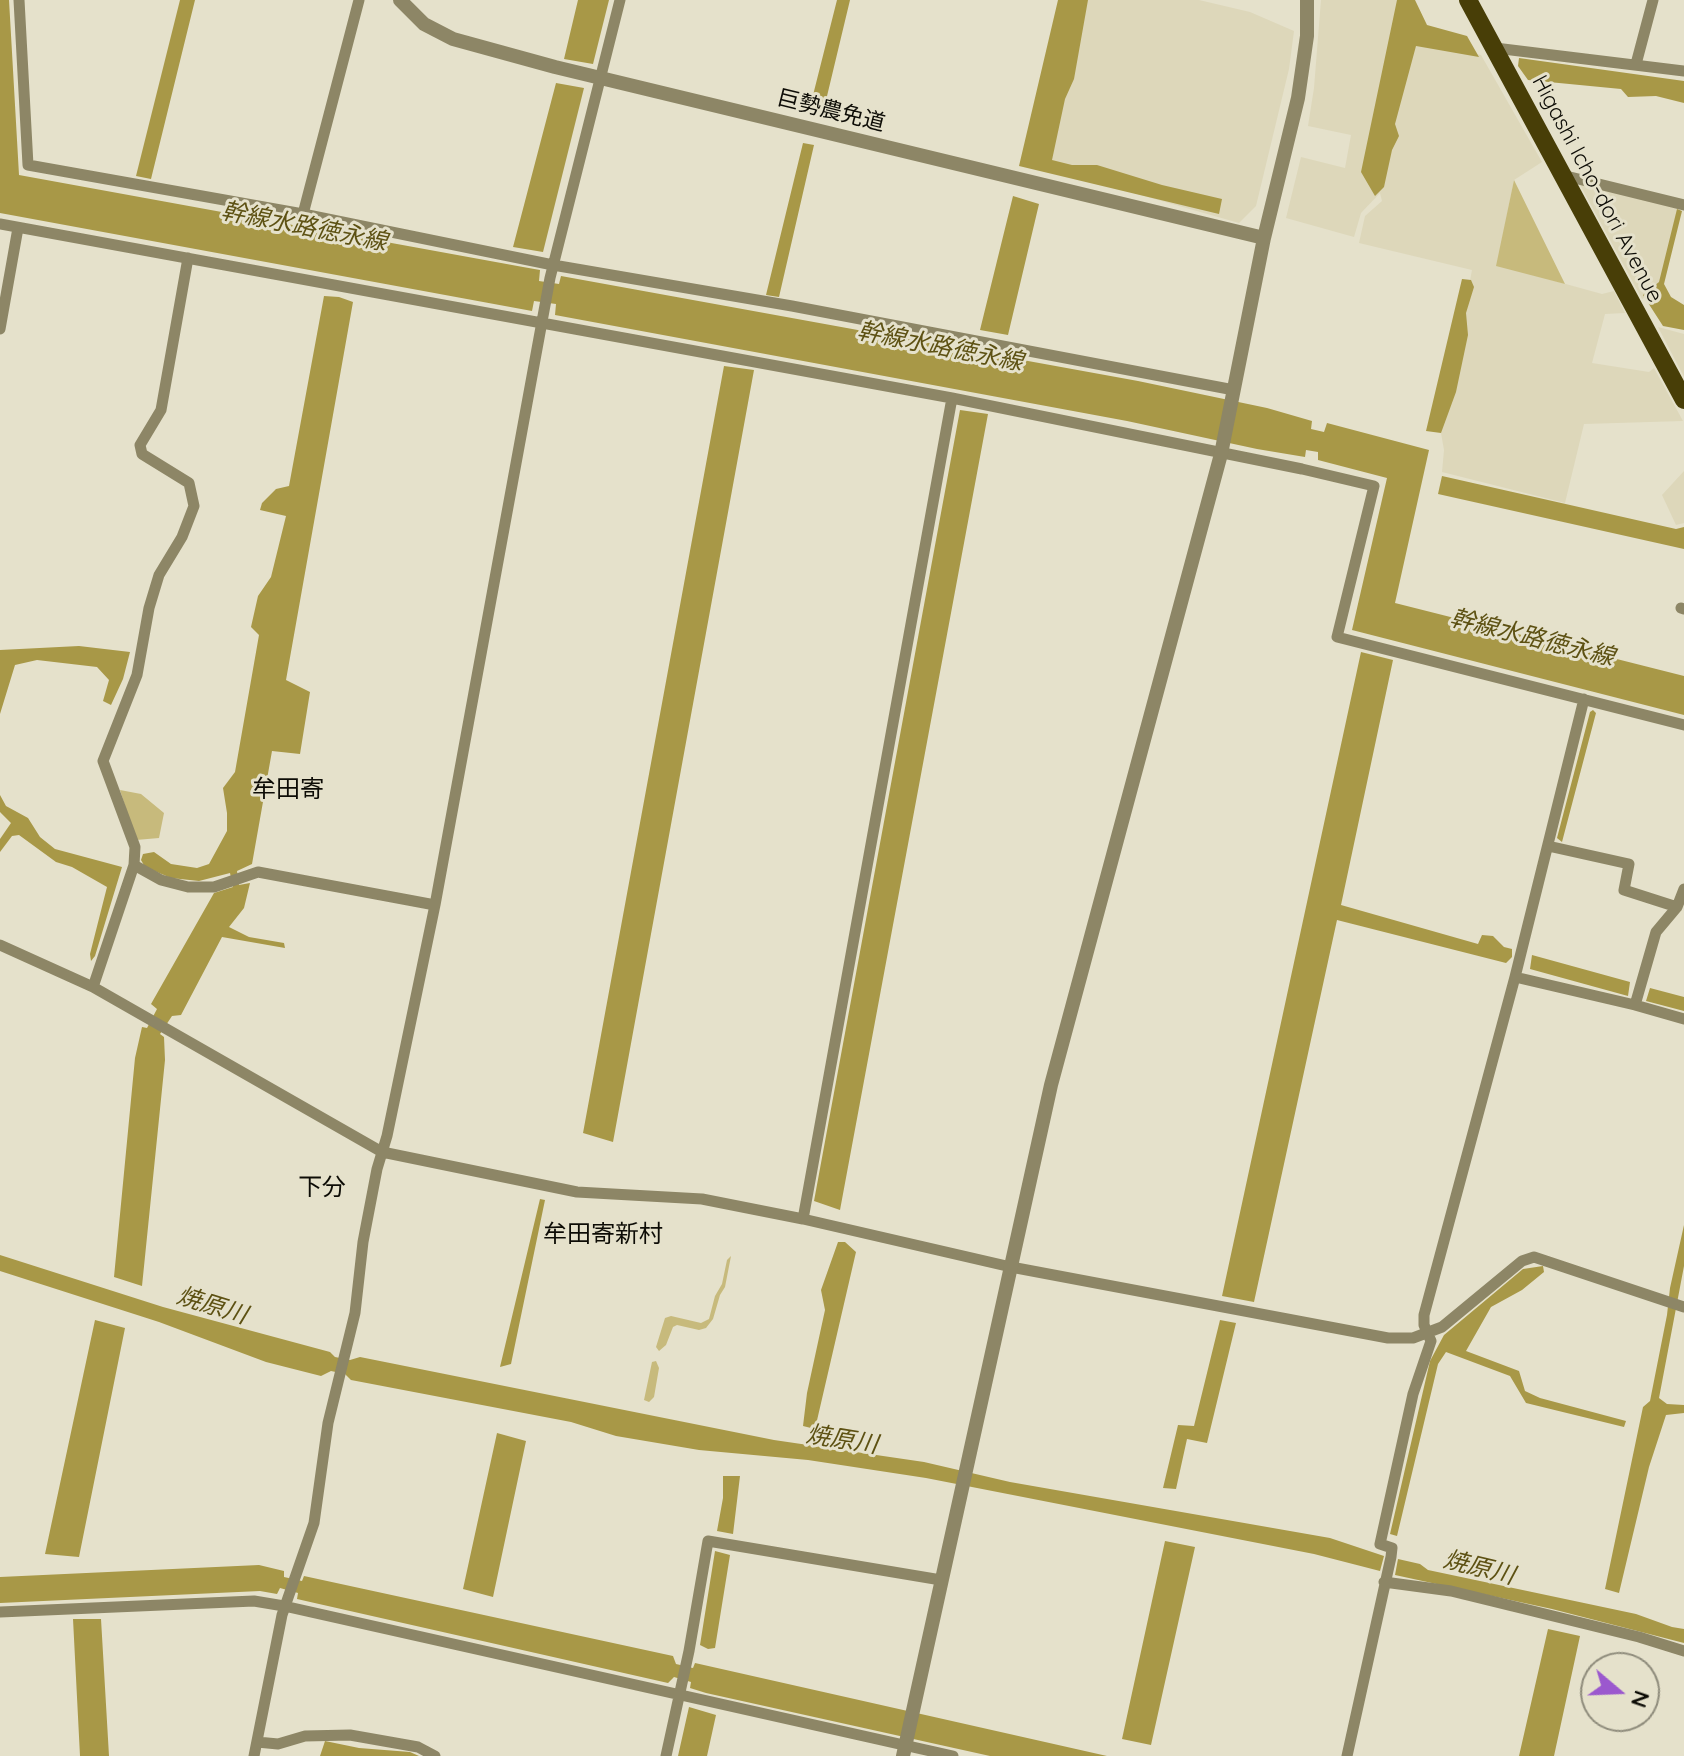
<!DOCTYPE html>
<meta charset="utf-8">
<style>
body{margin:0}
#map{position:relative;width:1684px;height:1756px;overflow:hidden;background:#e5e1cb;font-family:Quicksand,sans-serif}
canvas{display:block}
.north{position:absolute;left:1580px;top:1652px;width:80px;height:80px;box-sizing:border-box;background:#e5e1cb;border:2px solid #8f8c7c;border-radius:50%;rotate:109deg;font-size:22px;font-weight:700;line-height:32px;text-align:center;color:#0d0c06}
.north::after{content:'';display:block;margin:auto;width:28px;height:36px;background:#9b58ce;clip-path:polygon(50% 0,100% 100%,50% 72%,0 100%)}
</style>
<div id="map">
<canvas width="1684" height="1756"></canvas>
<div class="north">N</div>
</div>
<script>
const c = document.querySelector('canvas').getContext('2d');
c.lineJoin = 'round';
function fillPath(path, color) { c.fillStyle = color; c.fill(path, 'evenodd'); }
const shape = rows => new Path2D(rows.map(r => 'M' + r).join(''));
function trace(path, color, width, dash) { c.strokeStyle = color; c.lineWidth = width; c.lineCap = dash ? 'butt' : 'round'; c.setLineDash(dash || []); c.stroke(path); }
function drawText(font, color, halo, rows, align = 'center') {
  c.font = font + ' Quicksand,"Noto Sans JP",sans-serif'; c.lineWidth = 6; c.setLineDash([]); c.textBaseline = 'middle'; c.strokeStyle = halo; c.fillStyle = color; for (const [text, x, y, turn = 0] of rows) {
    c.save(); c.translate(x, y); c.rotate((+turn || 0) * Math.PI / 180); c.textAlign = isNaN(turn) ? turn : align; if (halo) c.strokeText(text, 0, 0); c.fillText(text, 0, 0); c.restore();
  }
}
fillPath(shape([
 [1082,0,1199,0,1250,12,1294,31,1289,69,1256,206,1239,223,1049,169],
 [1321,0,1402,0,1412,41,1481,55,1542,162,1514,180,1497,265,1602,294,1614,291,1625,313,1605,314,1592,363,1649,372,1654,368,1683,421,1584,424,1565,503,1442,472,1444,450,1441,433,1472,270,1359,243,1365,216,1382,201,1380,193,1361,213,1354,237,1286,218,1301,157,1345,168,1351,135,1308,126,1314,88],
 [1579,183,1681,207,1659,290,1642,299],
 [1658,327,1684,334,1684,377],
 [1684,471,1684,523,1676,525,1662,495]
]), '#ddd7ba');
fillPath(shape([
 [1514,180,1565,284,1496,266],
 [120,790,141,794,164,813,159,838,136,840],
 [731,1256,725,1287,720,1295,713,1319,706,1328,699,1330,677,1325,673,1327,666,1345,659,1351,656,1347,665,1318,671,1316,701,1323,709,1319,715,1296,722,1284,727,1260],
 [656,1361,659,1368,654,1397,649,1402,644,1400,652,1362]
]), '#c7ba7c');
fillPath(shape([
 [0,0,9,0,19,175,523,267,540,270,539,281,559,284,561,276,1138,381,1267,408,1312,421,1311,429,1324,432,1327,423,1429,450,1395,603,1684,676,1684,715,1352,630,1387,478,1318,460,1318,452,1306,450,1305,457,1257,449,1127,421,555,315,556,304,534,301,532,311,0,213],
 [180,0,195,0,151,179,136,176],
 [578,0,609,0,593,64,564,59],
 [837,0,850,0,822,117,808,115],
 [1058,0,1088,0,1074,79,1065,99,1052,160,1072,165,1097,165,1162,185,1222,199,1219,214,1019,166],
 [1397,0,1415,0,1427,25,1467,36,1479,57,1416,46,1395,124,1399,136,1392,150,1384,187,1375,196,1361,172],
 [1519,58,1684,81,1684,103,1656,96,1628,97,1621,89,1528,80,1518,66],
 [556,83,584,88,543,252,513,247],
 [803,143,814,145,779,297,766,295],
 [1013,196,1039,204,1008,335,980,330],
 [1677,209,1682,211,1664,284,1671,297,1684,305,1684,330,1663,326,1643,295,1659,282],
 [1462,279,1471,280,1474,287,1466,313,1468,335,1456,392,1441,433,1426,431],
 [324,296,339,297,353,302,286,680,310,692,300,754,272,751,252,864,237,871,239,885,250,883,244,908,229,927,249,937,284,943,285,948,222,937,181,1015,172,1016,160,1034,164,1037,165,1060,142,1286,114,1277,135,1058,142,1027,147,1028,157,1009,151,1004,214,893,233,887,230,873,199,881,171,878,145,867,141,860,143,854,154,852,171,864,197,868,209,864,227,831,227,813,223,788,235,772,259,635,251,627,258,596,271,577,286,516,260,510,262,503,276,489,289,486],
 [724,366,754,370,613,1142,583,1133],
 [960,410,988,414,840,1210,814,1201],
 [1442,476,1676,529,1684,527,1684,549,1438,494],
 [79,646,130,652,123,679,111,705,103,701,109,680,97,667,37,660,15,665,0,714,0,650],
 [1361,652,1393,660,1341,905,1478,944,1482,935,1493,936,1504,947,1512,949,1512,957,1506,963,1337,920,1254,1302,1222,1296],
 [1593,710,1596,713,1562,842,1557,838,1590,712],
 [0,795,6,806,28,818,40,837,55,849,122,867,95,956,91,961,90,954,107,887,72,867,56,862,19,835,12,836,0,852,0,839,11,823,0,812],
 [1532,955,1630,982,1628,996,1530,969],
 [1650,988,1684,997,1684,1011,1646,1001],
 [540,1199,545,1200,511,1364,500,1367],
 [1684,1225,1684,1266,1659,1398,1667,1404,1684,1405,1684,1413,1666,1415,1649,1467,1619,1593,1605,1589,1643,1407,1650,1401,1667,1315,1670,1288],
 [838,1242,845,1242,856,1252,815,1429,803,1426,807,1393,825,1310,821,1290],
 [0,1255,163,1307,330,1352,335,1357,350,1360,360,1357,774,1440,924,1462,1010,1482,1330,1538,1384,1556,1380,1571,1314,1554,926,1478,808,1460,699,1450,616,1436,571,1422,351,1380,345,1374,331,1371,321,1376,266,1362,159,1322,0,1271],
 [1543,1266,1544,1272,1522,1290,1491,1307,1466,1351,1519,1371,1525,1391,1540,1398,1626,1421,1624,1427,1526,1403,1510,1376,1446,1352,1438,1364,1397,1536,1390,1534,1430,1361,1444,1335,1523,1269],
 [95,1320,125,1328,79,1557,45,1554],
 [1220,1320,1236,1323,1207,1443,1187,1439,1176,1489,1163,1488,1178,1425,1194,1426],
 [497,1433,526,1441,493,1597,463,1589],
 [723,1476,740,1476,733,1534,717,1531,723,1498],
 [1165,1541,1195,1547,1151,1745,1122,1739],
 [715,1551,730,1555,715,1648,708,1649,700,1645],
 [1398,1559,1420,1564,1428,1570,1636,1614,1672,1627,1684,1629,1684,1643,1552,1609,1395,1575],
 [259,1565,284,1571,284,1577,302,1581,304,1576,673,1656,676,1664,693,1668,695,1663,1107,1756,990,1756,706,1693,690,1688,691,1682,674,1677,668,1683,297,1599,298,1593,280,1588,277,1594,260,1591,0,1603,0,1577],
 [73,1619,101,1619,109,1756,80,1756],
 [1548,1629,1580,1636,1554,1756,1519,1756],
 [689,1707,716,1715,707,1756,678,1756],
 [325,1741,359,1748,410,1752,419,1756,320,1756]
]), '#a89847');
trace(shape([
 [19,0,28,165,303,214,553,265,792,306,1234,390],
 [1495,48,1684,71],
 [1636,64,1653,0],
 [1562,175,1684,205],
 [303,214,359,0],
 [0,224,952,398,1302,469,1374,486,1337,637,1684,725],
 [188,258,161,410,140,445,142,454,189,483,194,506,182,537,159,575,149,608,137,675,103,761,135,847,134,865,161,880,188,887,214,887,258,872,435,905],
 [0,329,18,228],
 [1681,608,1684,609],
 [1548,846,1629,864,1624,890,1677,907],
 [0,945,93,987,382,1152,577,1192,702,1199,803,1219,1011,1267,1388,1338,1413,1338,1442,1327,1522,1261,1534,1257,1684,1307],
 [1515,977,1635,1005,1684,1019],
 [93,987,134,865],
 [1635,1005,1656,932,1677,907,1684,889],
 [803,1219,952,398],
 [1384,1582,1451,1591,1639,1637,1684,1651],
 [0,1612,254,1601,284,1606,953,1756],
 [257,1742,278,1744,305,1736,350,1735,418,1747,435,1756],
 [254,1756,282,1615,314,1523,328,1423,355,1313,363,1242,377,1169,387,1136,435,905,550,278,620,0],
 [666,1756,689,1651,708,1541,941,1580],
 [1347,1756,1391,1557,1392,1548,1380,1544,1413,1394,1431,1341,1424,1325,1424,1315,1515,977,1584,699]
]), '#8d8666', 11);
trace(shape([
 [400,0,424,24,453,39,555,67,1264,238],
 [903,1756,1051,1085,1221,454,1264,238,1298,98,1307,36,1307,0]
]), '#8d8666', 14);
trace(shape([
 [1468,0,1684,400]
]), '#483e07', 18);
drawText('22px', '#0d0c06', '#e5e1cb', [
 ["巨勢農免道",831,111,14],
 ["Higashi Icho-dori Avenue",1597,189,62]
]);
drawText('italic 24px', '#5d5113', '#e5e1cb', [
 ["幹線水路徳永線",304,227,11],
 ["幹線水路徳永線",940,347,11],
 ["幹線水路徳永線",1532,638,14],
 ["焼原川",212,1306,17],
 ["焼原川",842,1440,9],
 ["焼原川",1479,1568,14]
]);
drawText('24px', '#0d0c06', '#e5e1cb', [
 ["牟田寄",288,790],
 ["下分",322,1188],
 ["牟田寄新村",603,1235]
]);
</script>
